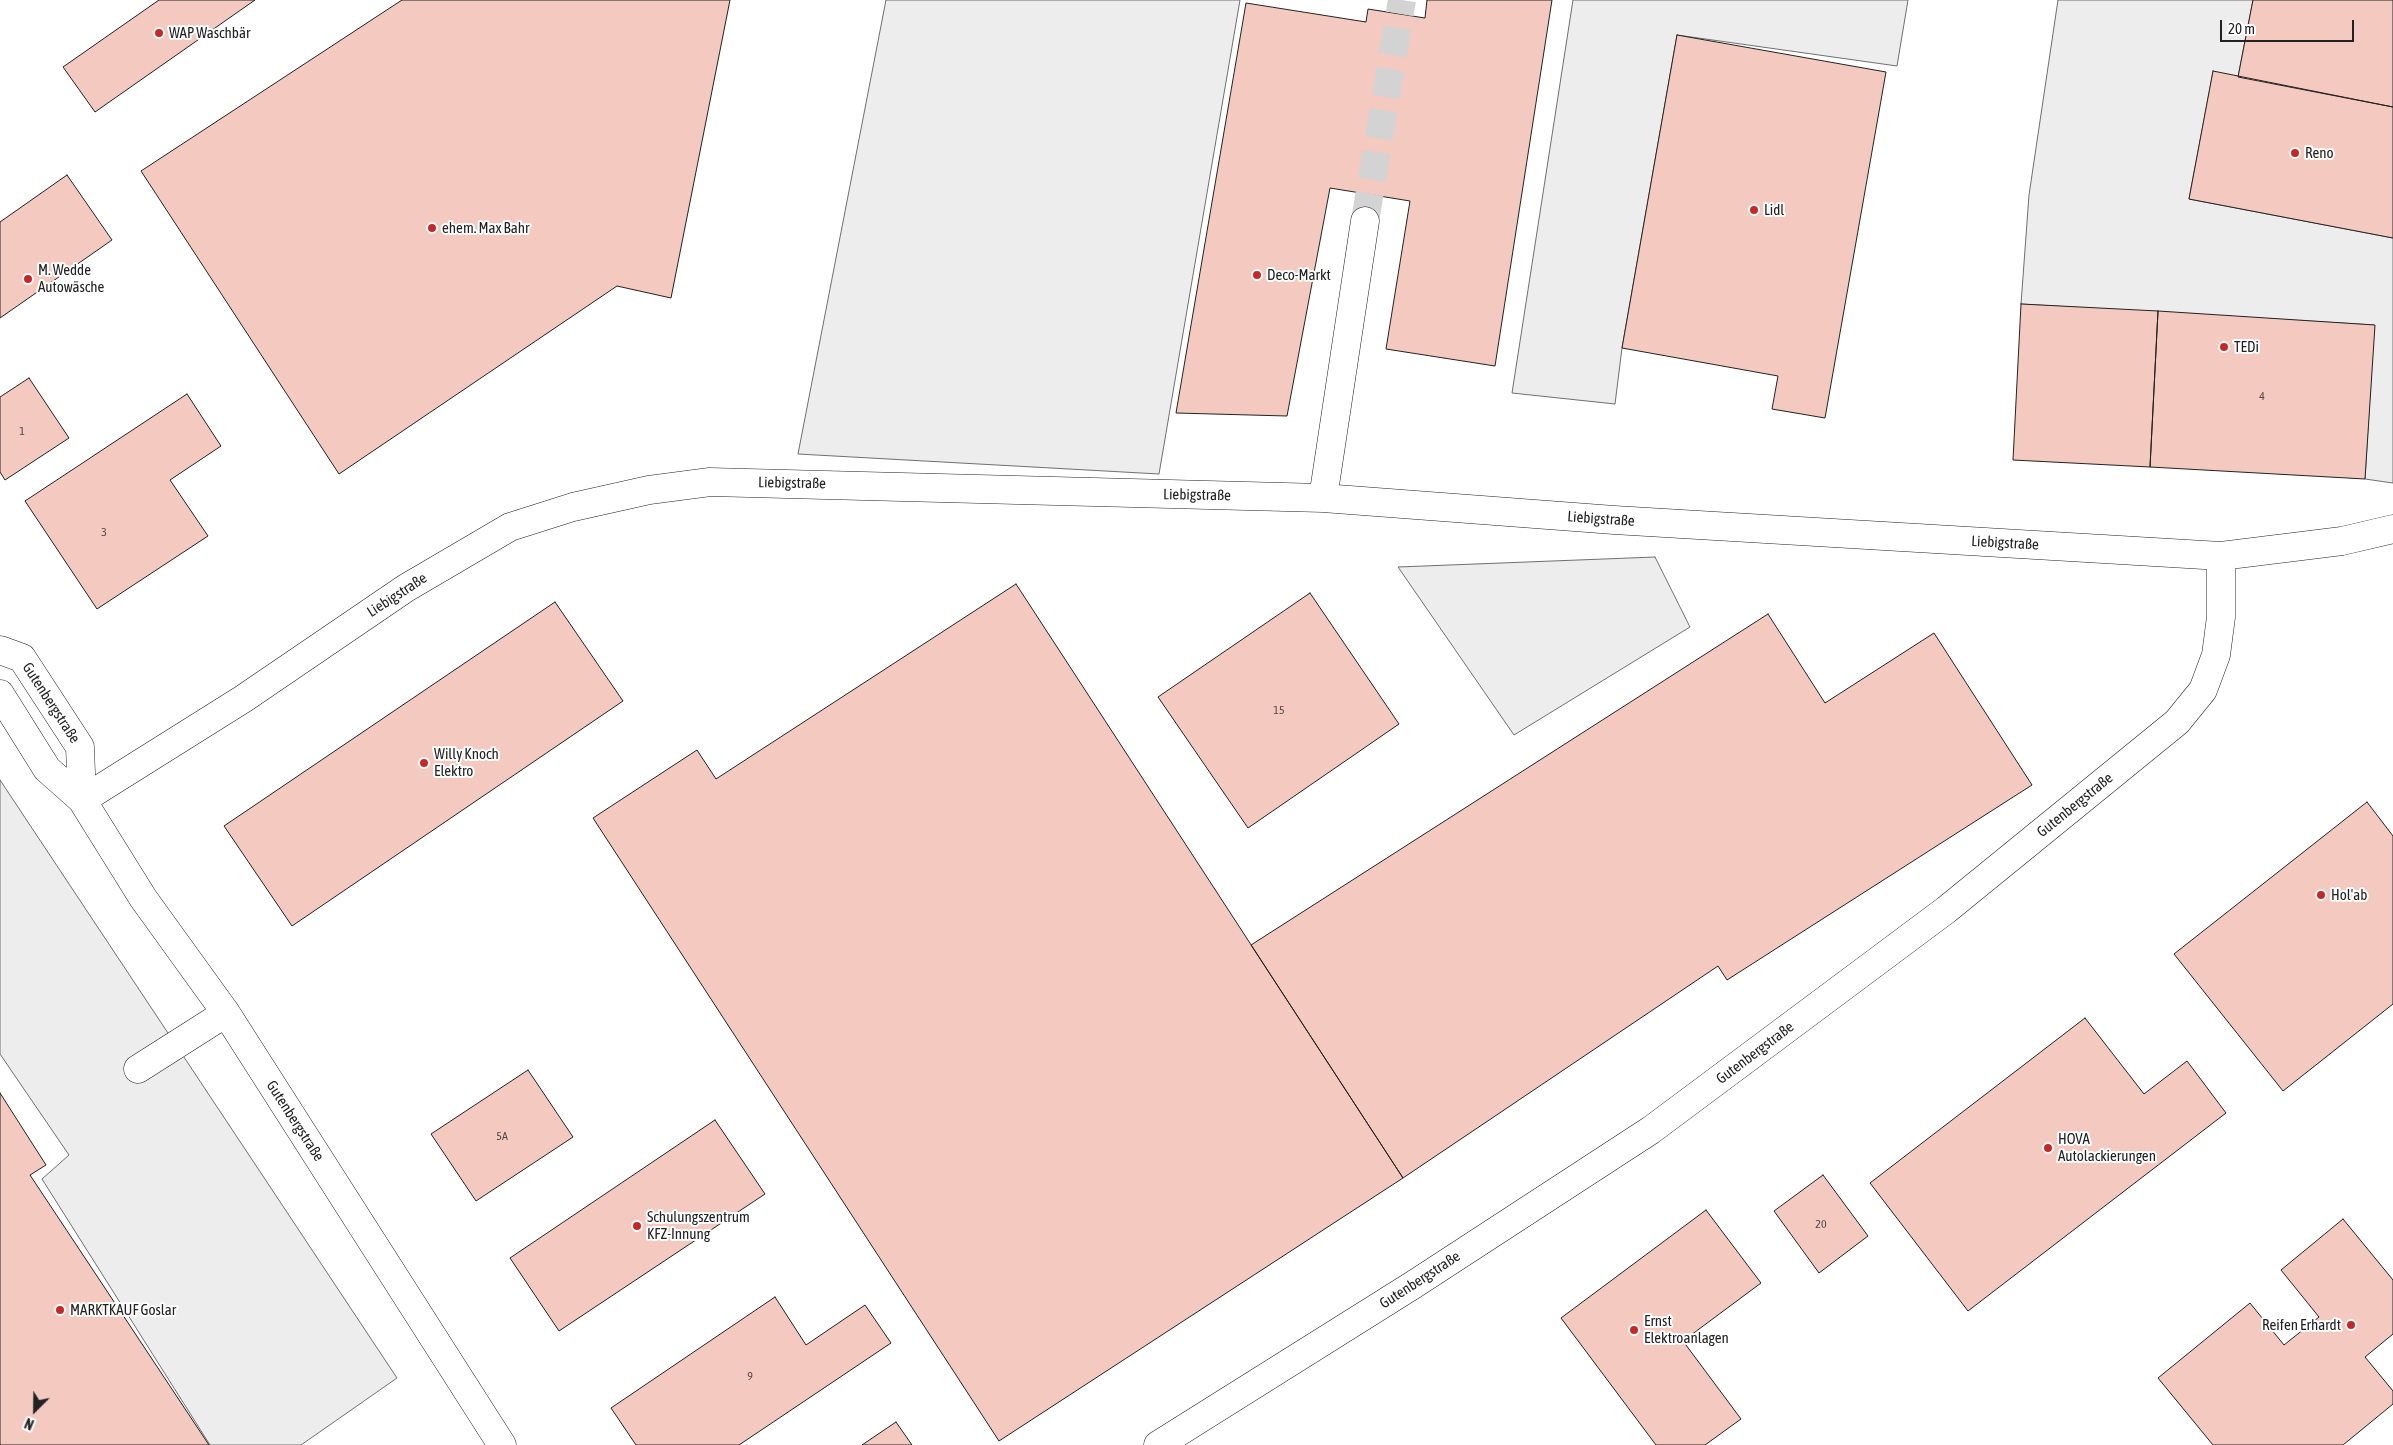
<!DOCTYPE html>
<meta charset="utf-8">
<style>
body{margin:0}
#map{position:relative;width:2393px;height:1445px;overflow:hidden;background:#fff;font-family:"Asap Condensed",sans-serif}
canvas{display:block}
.north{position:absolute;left:10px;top:1385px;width:50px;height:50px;-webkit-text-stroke:4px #fff;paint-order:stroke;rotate:203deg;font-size:14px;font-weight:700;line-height:20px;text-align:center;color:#222}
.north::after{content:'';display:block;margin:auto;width:18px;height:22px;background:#222;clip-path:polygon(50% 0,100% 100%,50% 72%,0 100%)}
.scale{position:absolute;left:2220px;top:20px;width:134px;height:22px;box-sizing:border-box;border:2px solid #222;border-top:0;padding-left:6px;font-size:15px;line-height:18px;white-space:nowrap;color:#222;-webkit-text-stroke:4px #fff;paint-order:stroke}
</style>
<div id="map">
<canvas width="2393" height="1445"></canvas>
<div class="north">N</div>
<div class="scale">20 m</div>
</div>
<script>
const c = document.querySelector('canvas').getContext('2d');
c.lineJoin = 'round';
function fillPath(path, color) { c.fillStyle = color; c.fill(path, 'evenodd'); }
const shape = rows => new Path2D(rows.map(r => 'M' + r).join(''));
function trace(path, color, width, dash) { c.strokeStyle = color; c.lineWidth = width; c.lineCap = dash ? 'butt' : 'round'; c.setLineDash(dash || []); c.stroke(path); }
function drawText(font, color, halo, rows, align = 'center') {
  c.font = font + ' "Asap Condensed",sans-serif'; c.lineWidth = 4; c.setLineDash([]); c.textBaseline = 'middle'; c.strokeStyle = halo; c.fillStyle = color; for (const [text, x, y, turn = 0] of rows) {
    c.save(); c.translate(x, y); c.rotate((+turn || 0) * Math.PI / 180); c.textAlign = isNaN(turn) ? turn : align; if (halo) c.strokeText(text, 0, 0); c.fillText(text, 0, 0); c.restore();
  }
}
const parking = shape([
 [886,0,1240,0,1159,474,798,454,886,0],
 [1573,0,1908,0,1897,66,1677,35,1622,348,1615,404,1512,393,1573,0],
 [2058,0,2253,0,2238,77,2213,72,2189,199,2393,238,2393,483,2365,479,2374,325,2021,304,2029,195,2058,0],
 [1655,557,1690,627,1514,735,1398,567,1655,557],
 [0,780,397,1378,301,1445,210,1445,42,1179,69,1155,0,1054,0,780]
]);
fillPath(parking, '#ededed');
trace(parking, '#6f6f6f', 1);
const building = shape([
 [159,0,255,0,95,112,63,67,159,0],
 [402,0,730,0,671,298,617,286,339,474,141,171,402,0],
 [1427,0,1552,0,1495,366,1386,349,1410,201,1330,188,1287,416,1176,413,1246,3,1366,22,1368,9,1425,18,1427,0],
 [2253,0,2393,0,2393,107,2238,77,2253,0],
 [1677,35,1886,72,1825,418,1772,409,1778,376,1622,348,1677,35],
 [2213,71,2393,107,2393,238,2189,199,2213,71],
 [67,175,112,240,0,318,0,222,67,175],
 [2021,304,2158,311,2150,467,2013,460,2021,304],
 [2158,311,2375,325,2365,479,2150,467,2158,311],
 [29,378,69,438,5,480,0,472,0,397,29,378],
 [187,394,221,446,170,480,208,536,97,609,25,501,187,394],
 [1016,584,1403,1178,999,1441,593,818,697,750,716,779,1016,584],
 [1310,593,1399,724,1248,828,1158,697,1310,593],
 [555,602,623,701,292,926,224,826,555,602],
 [1768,614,1825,703,1934,633,2032,785,1727,980,1718,966,1403,1178,1251,945,1768,614],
 [2367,802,2393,836,2393,1004,2283,1091,2174,954,2367,802],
 [2085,1018,2144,1094,2187,1061,2226,1113,1968,1311,1870,1183,2085,1018],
 [528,1070,573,1137,476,1201,431,1134,528,1070],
 [0,1093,46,1165,30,1175,209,1445,0,1445,0,1093],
 [715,1120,765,1194,559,1331,510,1258,715,1120],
 [1823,1175,1868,1236,1819,1273,1774,1211,1823,1175],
 [1706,1210,1761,1283,1683,1341,1741,1419,1705,1445,1656,1445,1561,1318,1706,1210],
 [2343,1219,2393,1280,2393,1334,2365,1357,2393,1391,2393,1404,2343,1445,2213,1445,2158,1378,2250,1303,2284,1345,2319,1317,2281,1270,2343,1219],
 [775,1297,806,1345,865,1305,891,1343,739,1445,636,1445,611,1408,775,1297],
 [896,1422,912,1445,862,1445,896,1422]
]);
fillPath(building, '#f3c9c0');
trace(building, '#222', 1);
trace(shape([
 [1365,221,1402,0]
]), '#d3d3d3', 28, [28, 14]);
const minor = shape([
 [1323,498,1365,221],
 [0,650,22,658,80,747,82,800],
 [0,694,47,769,82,800,143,898,226,1013,502,1445],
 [82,800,243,699,406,588,510,527,573,507,649,490,710,482,1323,498,1614,520,2221,556,2342,541,2393,529],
 [138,1069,226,1013],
 [1158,1445,1413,1285,1651,1130,1946,910,2177,722,2203,690,2216,655,2221,617,2221,556]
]);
trace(minor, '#222', 29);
trace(minor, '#fff', 28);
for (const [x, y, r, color] of [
 [159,33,5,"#c62828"],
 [2295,153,5,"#c62828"],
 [1754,210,5,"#c62828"],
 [432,228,5,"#c62828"],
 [1257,275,5,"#c62828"],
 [28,279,5,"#c62828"],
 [2224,347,5,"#c62828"],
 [424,763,5,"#c62828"],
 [2321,895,5,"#c62828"],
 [2048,1148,5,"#c62828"],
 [637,1226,5,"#c62828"],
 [60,1310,5,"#c62828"],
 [2351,1325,5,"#c62828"],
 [1634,1330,5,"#c62828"]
]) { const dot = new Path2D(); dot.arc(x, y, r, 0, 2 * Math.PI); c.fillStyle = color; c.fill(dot); trace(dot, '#fff', 2); }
drawText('12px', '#564c4a', null, [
 ["4",2262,396],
 ["1",22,431],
 ["3",104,532],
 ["15",1279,710],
 ["5A",502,1136],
 ["20",1821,1224],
 ["9",750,1376]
]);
drawText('15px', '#222', '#fff', [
 ["WAP Waschbär",169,33],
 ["Reno",2305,153],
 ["Lidl",1764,210],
 ["ehem. Max Bahr",442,228],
 ["M. Wedde",38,270],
 ["Autowäsche",38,287],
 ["Deco-Markt",1267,275],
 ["TEDi",2234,347],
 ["Willy Knoch",434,754],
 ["Elektro",434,771],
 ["Hol'ab",2331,895],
 ["HOVA",2058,1139],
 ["Autolackierungen",2058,1156],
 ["Schulungszentrum",647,1217],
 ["KFZ-Innung",647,1234],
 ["MARKTKAUF Goslar",70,1310],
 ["Ernst",1644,1321],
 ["Elektroanlagen",1644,1338],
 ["Reifen Erhardt",2341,1325,"right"]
], 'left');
drawText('15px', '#222', '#fff', [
 ["Liebigstraße",792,483,1],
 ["Liebigstraße",1197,495,1],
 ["Liebigstraße",1601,519,4],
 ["Liebigstraße",2005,543,3],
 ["Liebigstraße",397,595,-33],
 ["Gutenbergstraße",51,703,57],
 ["Gutenbergstraße",2075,805,-39],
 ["Gutenbergstraße",1755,1053,-37],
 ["Gutenbergstraße",295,1121,57],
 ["Gutenbergstraße",1420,1280,-33]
]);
</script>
